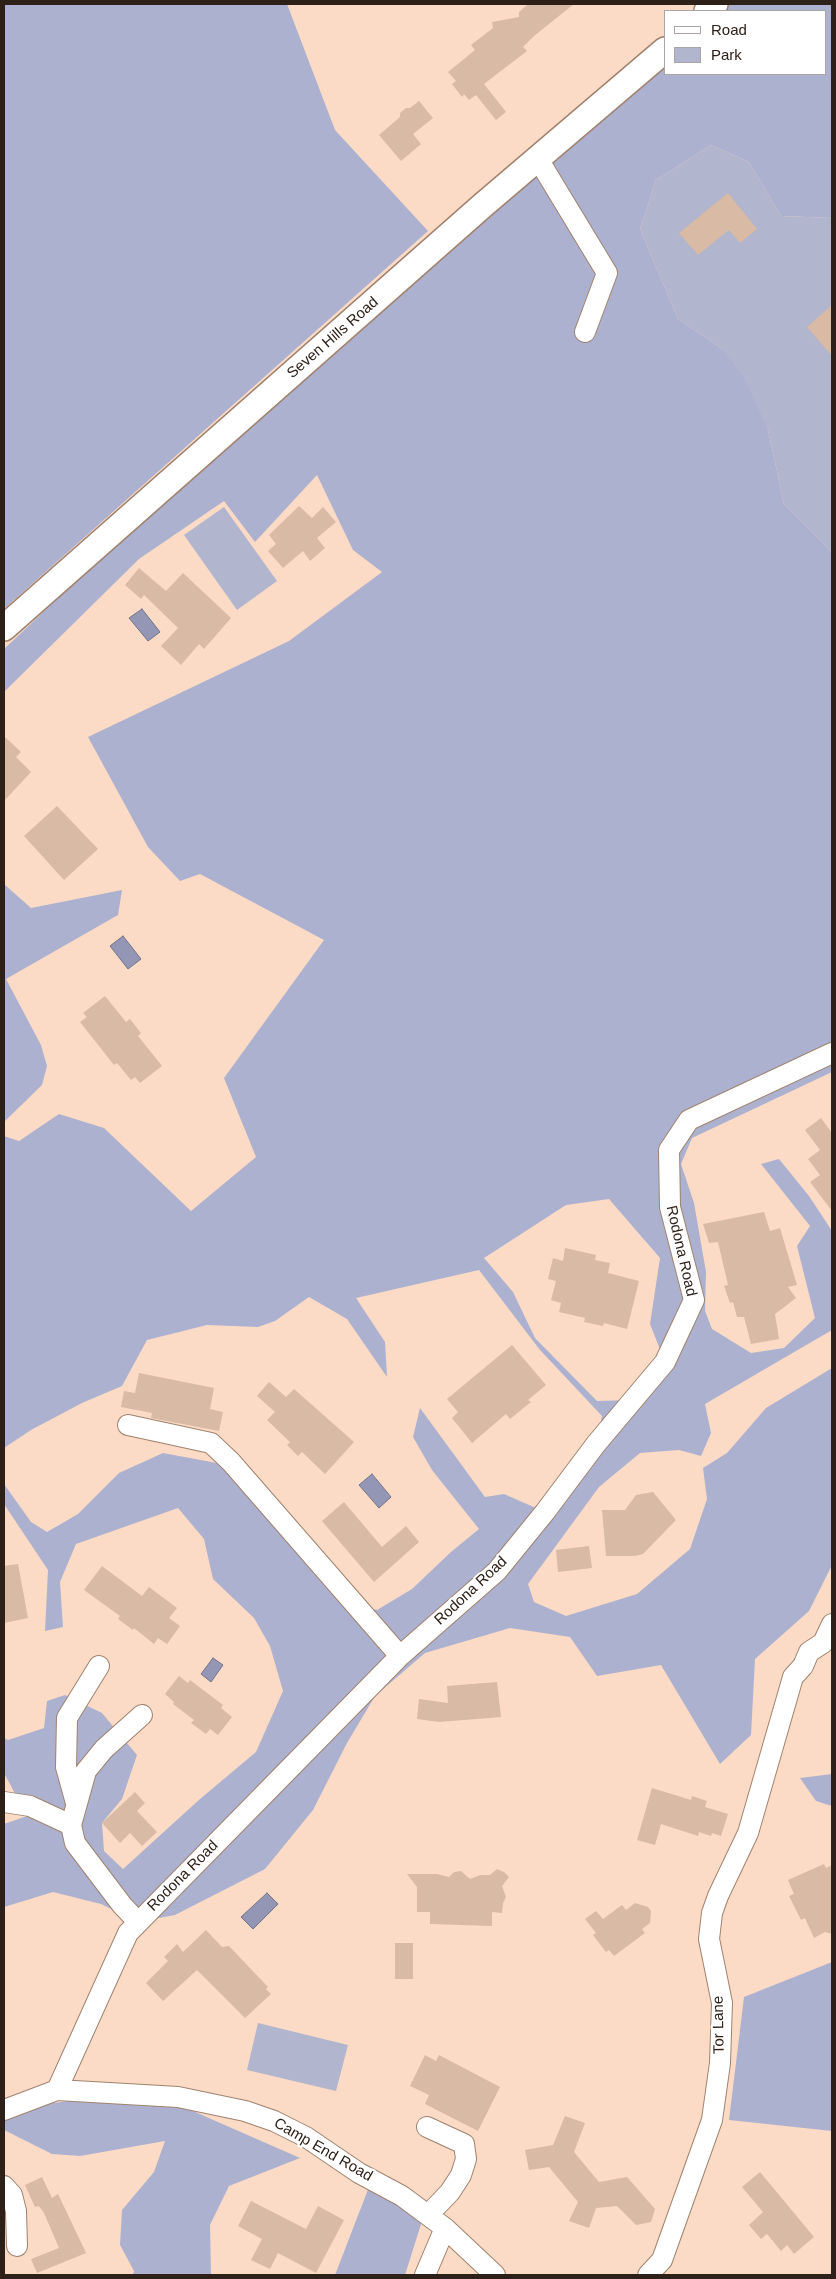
<!DOCTYPE html>
<style>
body{margin:0}
#map{position:relative;width:836px;height:2279px;overflow:hidden;background:#fbdbc5;font-family:Helvetica,sans-serif}
canvas{display:block}
.frame{position:absolute;inset:0;border:5px solid #2c2018;pointer-events:none}
.legend{position:absolute;left:664px;top:10px;width:162px;height:65px;box-sizing:border-box;background:#fff;border:1px solid #aba6a3;margin:0;padding:6px 9px;list-style:none;font-size:15px;color:#2c2018}
.legend li{display:flex;align-items:center;gap:10px;height:25px}
.legend b{width:25px;border:1px solid #aba6a3}
</style>
<div id="map">
<canvas width="836" height="2279"></canvas>
<div class="frame"></div>
<ul class="legend">
<li><b style="height:6px;background:#fff"></b>Road</li>
<li><b style="height:14px;background:#b1b5ce"></b>Park</li>
</ul>
</div>
<script>
const c = document.querySelector('canvas').getContext('2d');
c.lineJoin = 'round';
function fillPath(path, color) { c.fillStyle = color; c.fill(path, 'evenodd'); }
const shape = rows => new Path2D(rows.map(r => 'M' + r).join(''));
function trace(path, color, width, dash) { c.strokeStyle = color; c.lineWidth = width; c.lineCap = dash ? 'butt' : 'round'; c.setLineDash(dash || []); c.stroke(path); }
function drawText(font, color, halo, rows, align = 'center') {
  c.font = font + ' Helvetica,sans-serif'; c.lineWidth = 4.5; c.setLineDash([]); c.textBaseline = 'middle'; c.strokeStyle = halo; c.fillStyle = color; for (const [text, x, y, turn = 0] of rows) {
    c.save(); c.translate(x, y); c.rotate((+turn || 0) * Math.PI / 180); c.textAlign = isNaN(turn) ? turn : align; if (halo) c.strokeText(text, 0, 0); c.fillText(text, 0, 0); c.restore();
  }
}
fillPath(shape([
 [711,145,749,162,781,216,832,218,832,552,784,504,768,430,721,348,678,319,640,229,656,180],
 [224,507,277,581,237,610,184,535],
 [258,2023,348,2045,336,2091,247,2070]
]), '#b1b5ce');
fillPath(shape([
 [4,4,287,4,335,130,428,231,4,609],
 [729,4,832,4,832,218,781,216,749,162,711,145,656,180,640,229,678,319,721,348,744,378,768,430,784,504,832,552,832,1072,692,1138,681,1164,694,1203,706,1272,705,1311,712,1329,751,1353,784,1348,815,1318,797,1246,810,1226,761,1164,779,1159,809,1196,832,1231,832,1330,705,1404,711,1433,701,1456,679,1450,640,1453,599,1487,528,1584,534,1602,566,1616,637,1594,690,1549,707,1499,703,1468,727,1453,766,1408,832,1368,832,1565,809,1611,755,1659,751,1735,720,1764,661,1665,597,1676,570,1637,510,1628,425,1653,375,1696,347,1743,313,1810,265,1869,175,1915,138,1922,101,1904,53,1892,4,1907,4,1824,27,1816,4,1773,4,1738,8,1740,44,1728,47,1701,65,1695,102,1713,137,1755,122,1799,102,1823,104,1851,123,1869,200,1799,256,1752,283,1691,270,1646,254,1618,213,1579,204,1539,178,1508,76,1544,60,1582,63,1627,45,1631,48,1570,4,1504,4,1484,31,1522,47,1532,78,1514,119,1473,163,1453,222,1464,352,1604,377,1610,412,1589,451,1552,479,1529,432,1470,413,1437,420,1408,485,1497,504,1494,545,1512,596,1444,602,1416,540,1350,479,1270,356,1298,385,1342,387,1377,347,1319,309,1297,275,1321,258,1327,207,1325,147,1340,122,1386,82,1403,31,1430,4,1448,4,1136,19,1141,59,1114,104,1128,191,1211,256,1157,224,1078,324,940,200,874,180,881,148,847,88,737,289,641,382,572,353,550,317,475,255,542,224,501,139,559,4,692,4,649,120,540,308,372,573,146,665,63,665,74,825,74,825,11,721,11],
 [609,1199,660,1258,650,1324,665,1362,631,1400,597,1401,535,1338,513,1292,484,1258,566,1205],
 [4,884,31,908,122,890,118,915,6,979,41,1045,47,1066,42,1085,4,1122],
 [832,1774,832,1806,816,1801,800,1778],
 [832,1962,832,2131,729,2120,744,1997],
 [108,2096,186,2108,300,2158,229,2186,210,2225,211,2275,133,2275,134,2271,120,2245,122,2210,154,2172,165,2141,80,2156,52,2154,4,2130,4,2119,38,2105],
 [369,2187,422,2221,405,2275,335,2275]
]), '#adb1d0');
const water = shape([
 [142,609,160,632,148,641,129,618,142,609],
 [123,936,141,959,128,969,110,946,123,936],
 [372,1474,391,1497,379,1508,359,1485,372,1474],
 [213,1658,223,1665,211,1682,201,1674,213,1658],
 [267,1893,278,1904,253,1929,241,1917,267,1893]
]);
fillPath(water, '#9397b5');
trace(water, '#747386', 1);
fillPath(shape([
 [574,4,534,36,523,47,527,51,484,84,506,112,496,120,476,95,469,100,464,94,462,97,452,84,456,81,448,72,475,50,471,45,493,28,492,22,519,17,519,12,527,5],
 [419,101,433,118,413,134,421,144,401,161,379,135,400,117,400,113,406,108,410,108],
 [728,193,757,229,740,243,729,230,698,255,679,233],
 [832,305,832,356,807,327],
 [299,506,312,518,323,507,336,522,317,538,325,548,310,561,303,551,283,568,268,551,276,544,269,535],
 [139,568,166,591,183,573,231,618,204,649,199,644,181,665,161,646,178,628,144,595,141,599,125,585],
 [4,736,21,752,16,757,31,772,4,801],
 [57,806,98,849,64,880,24,836],
 [105,996,126,1022,130,1019,141,1033,138,1036,162,1066,140,1083,135,1077,131,1080,117,1063,114,1065,80,1022,87,1017,83,1013],
 [821,1118,832,1133,832,1211,810,1182,820,1175,808,1159,820,1150,805,1130],
 [764,1212,770,1231,780,1228,797,1285,788,1287,796,1298,775,1314,779,1339,751,1344,744,1317,737,1317,733,1302,730,1303,724,1286,728,1285,718,1242,709,1243,703,1224],
 [565,1248,596,1255,595,1260,610,1263,608,1273,639,1281,627,1329,604,1323,603,1326,584,1322,585,1318,559,1312,561,1303,551,1300,556,1281,548,1279,553,1258,563,1261],
 [512,1345,546,1385,528,1400,531,1402,510,1419,506,1414,472,1443,452,1418,458,1412,447,1399],
 [139,1373,214,1388,210,1409,223,1412,219,1431,151,1418,152,1413,121,1407,124,1391,135,1393],
 [269,1382,286,1397,294,1389,354,1442,325,1474,302,1452,298,1456,287,1445,290,1442,267,1420,275,1412,257,1396],
 [653,1492,676,1520,643,1554,635,1556,606,1556,602,1510,625,1510,636,1495],
 [344,1502,382,1547,406,1526,419,1542,374,1582,322,1521],
 [589,1546,592,1568,558,1572,556,1550],
 [18,1564,28,1618,4,1623,4,1566],
 [102,1566,142,1596,149,1587,177,1608,169,1618,180,1626,167,1644,158,1638,154,1644,134,1628,133,1630,118,1619,120,1616,84,1590],
 [179,1676,188,1683,190,1680,223,1705,221,1708,232,1717,218,1735,210,1729,206,1734,191,1723,194,1720,173,1704,174,1702,165,1694],
 [497,1682,501,1717,439,1722,417,1719,419,1699,448,1703,447,1686],
 [652,1788,691,1800,692,1796,707,1801,705,1807,728,1814,721,1836,712,1833,711,1836,699,1832,698,1836,661,1824,655,1845,637,1840],
 [135,1792,145,1803,137,1811,157,1832,142,1846,130,1833,120,1843,102,1823],
 [824,1864,826,1868,832,1865,832,1934,825,1932,814,1938,805,1918,801,1920,789,1896,794,1894,788,1880],
 [497,1869,504,1872,509,1877,502,1886,506,1897,503,1903,502,1913,492,1912,492,1926,430,1924,430,1912,417,1912,417,1887,407,1874,437,1874,449,1877,454,1872,461,1871,470,1879,480,1875,490,1875],
 [635,1903,648,1907,651,1911,650,1923,642,1929,645,1933,614,1956,609,1950,606,1952,593,1935,596,1933,585,1919,596,1911,603,1919,622,1905,626,1910],
 [206,1930,222,1947,229,1946,268,1987,266,1989,271,1994,245,2018,197,1970,163,2001,146,1983,168,1961,164,1957,177,1944,183,1952],
 [395,1943,413,1943,413,1979,395,1979],
 [425,2055,436,2061,439,2055,500,2087,478,2131,425,2104,429,2095,410,2086],
 [565,2116,585,2123,574,2152,599,2182,627,2177,655,2209,651,2222,636,2225,617,2206,596,2208,589,2228,569,2221,578,2202,549,2167,529,2170,525,2150,553,2145],
 [760,2172,814,2237,794,2254,787,2245,781,2251,767,2234,761,2239,749,2225,763,2212,742,2187],
 [42,2177,52,2198,58,2194,86,2253,37,2273,31,2259,59,2248,44,2213,39,2206,35,2207,25,2185],
 [251,2201,306,2229,318,2206,344,2220,316,2273,278,2253,270,2269,251,2260,262,2239,238,2226]
]), '#d8baa5');
const minor = shape([
 [538,159,607,273,585,332],
 [128,1425,211,1443,231,1462,400,1656],
 [4,1802,30,1806,71,1825],
 [76,1803,66,1767,67,1718,99,1666],
 [138,1922,122,1905,75,1843,71,1825,86,1771,104,1749,142,1715],
 [57,2090,128,1933,400,1656,497,1571,545,1512,596,1444,665,1362,694,1300,670,1207,669,1150,689,1120,832,1053],
 [4,2110,57,2090,178,2097,245,2111,274,2121,306,2137,359,2173,402,2196,445,2228,495,2275],
 [427,2127,464,2144,466,2159,461,2175,450,2192,429,2214],
 [4,2186,12,2195,16,2211,17,2246],
 [425,2275,445,2228],
 [648,2275,662,2260,712,2120,720,2063,722,2003,709,1939,712,1913,718,1896,748,1833,793,1677,803,1666,809,1652,823,1643,832,1624]
]);
const major = shape([
 [707,11,715,4],
 [4,628,482,206,665,50]
]);
trace(minor, '#9f836f', 22);
trace(major, '#9f836f', 28);
trace(minor, '#fff', 20);
trace(major, '#fff', 25);
drawText('15px', '#2c2018', '#fff', [
 ["Seven Hills Road",333,338,-41],
 ["Rodona Road",681,1251,77],
 ["Rodona Road",471,1591,-43],
 ["Rodona Road",183,1876,-45],
 ["Tor Lane",719,2025,-91],
 ["Camp End Road",323,2150,30]
]);
</script>
